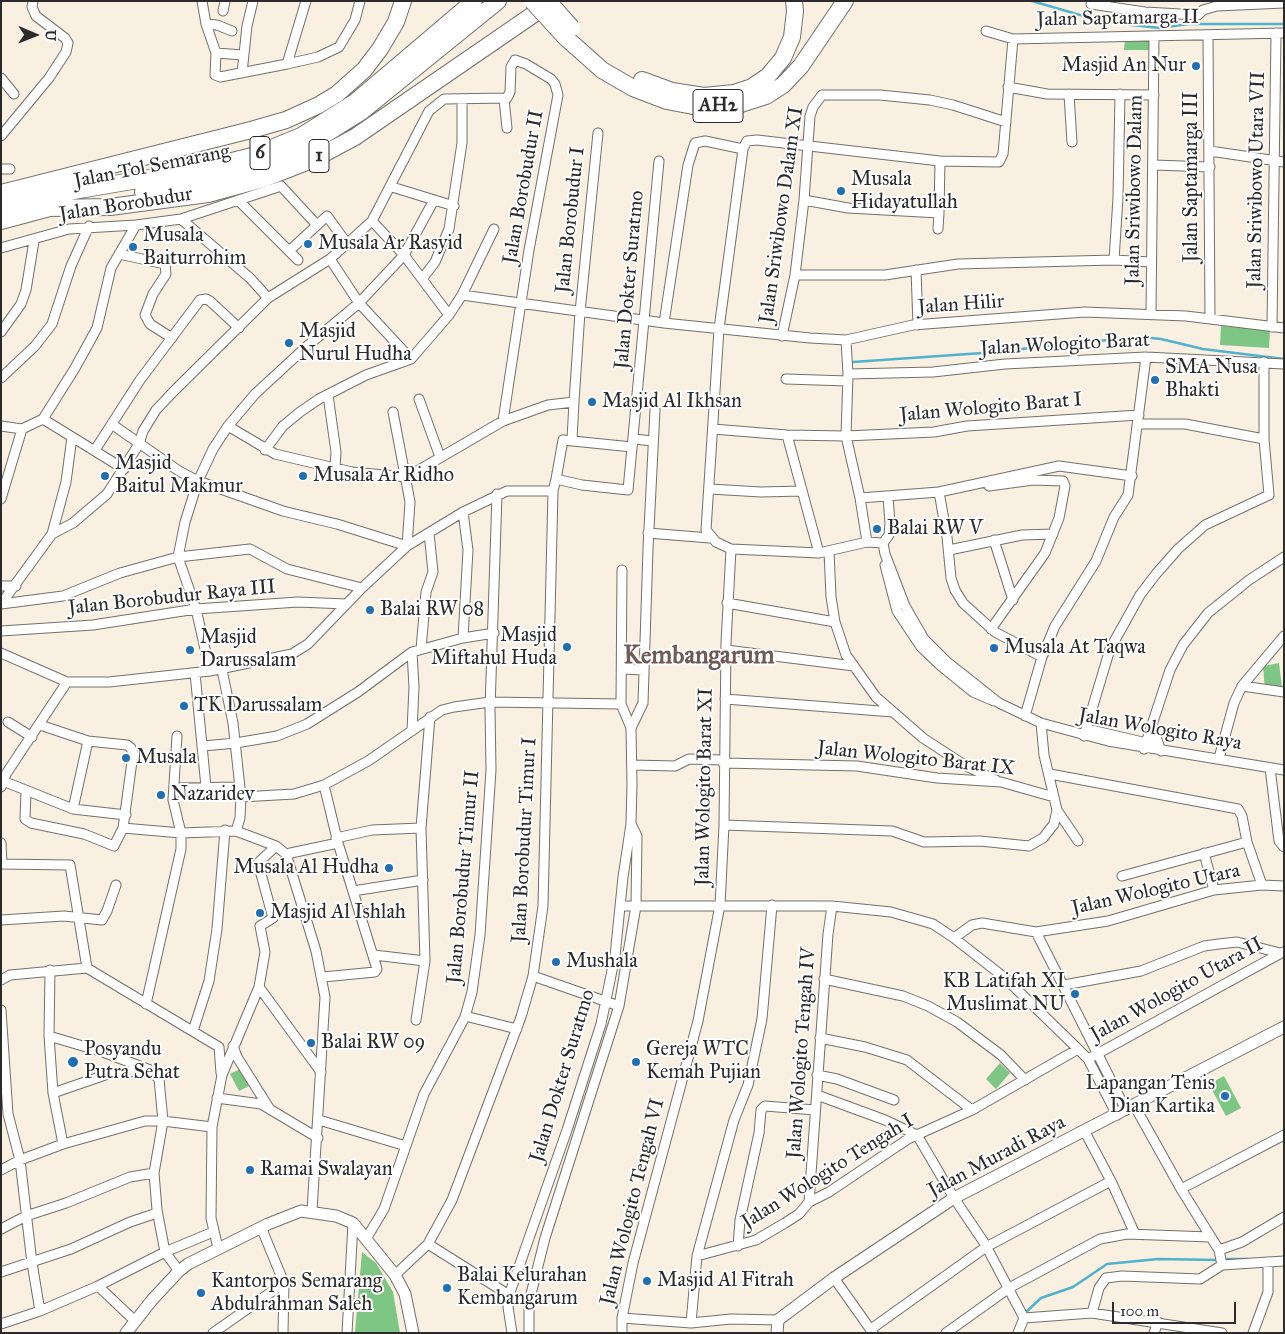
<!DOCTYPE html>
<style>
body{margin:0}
#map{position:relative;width:1285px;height:1334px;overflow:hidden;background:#f9f0e1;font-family:"IM FELL Great Primer",serif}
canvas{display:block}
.frame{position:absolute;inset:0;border:2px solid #2b2b2b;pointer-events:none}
.north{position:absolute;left:10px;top:10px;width:50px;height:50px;-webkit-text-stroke:4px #fff;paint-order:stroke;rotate:91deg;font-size:14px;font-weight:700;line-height:20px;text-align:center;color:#2b2b2b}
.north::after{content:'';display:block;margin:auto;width:18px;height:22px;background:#2b2b2b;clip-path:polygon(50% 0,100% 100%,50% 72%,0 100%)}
.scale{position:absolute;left:1112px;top:1302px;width:124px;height:22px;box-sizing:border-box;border:2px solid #2b2b2b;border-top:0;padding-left:6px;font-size:15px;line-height:18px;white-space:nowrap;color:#2b2b2b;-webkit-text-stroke:4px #fff;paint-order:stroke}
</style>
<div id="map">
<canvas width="1285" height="1334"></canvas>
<div class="frame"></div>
<div class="north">U</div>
<div class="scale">100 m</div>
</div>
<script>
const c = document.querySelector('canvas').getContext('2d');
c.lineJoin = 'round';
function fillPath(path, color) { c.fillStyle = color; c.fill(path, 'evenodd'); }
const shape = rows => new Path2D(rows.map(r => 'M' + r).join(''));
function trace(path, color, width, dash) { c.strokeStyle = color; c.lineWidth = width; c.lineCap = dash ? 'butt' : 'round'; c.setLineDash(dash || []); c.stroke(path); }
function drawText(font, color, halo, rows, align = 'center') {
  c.font = font + ' "IM FELL Great Primer",serif'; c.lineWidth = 4; c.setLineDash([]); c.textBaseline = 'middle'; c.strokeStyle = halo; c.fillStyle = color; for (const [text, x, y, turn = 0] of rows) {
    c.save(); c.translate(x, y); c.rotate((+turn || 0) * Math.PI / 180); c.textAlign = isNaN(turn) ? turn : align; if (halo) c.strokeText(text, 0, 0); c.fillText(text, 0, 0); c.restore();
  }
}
fillPath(shape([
 [1125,40,1149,40,1149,50,1124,50],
 [1221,326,1270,330,1269,348,1220,345],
 [1279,663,1282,688,1265,690,1263,666],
 [1000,1063,1010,1073,996,1089,986,1079],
 [240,1069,249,1086,239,1091,230,1074],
 [1224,1076,1241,1108,1226,1116,1209,1084],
 [362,1252,376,1263,393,1292,400,1333,355,1332]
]), '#7ec683');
trace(shape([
 [1032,1,1104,22,1160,28,1188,24,1284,24],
 [853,362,997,352,1063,344,1142,337,1161,339,1203,349,1284,359],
 [1223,1259,1248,1259],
 [1024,1314,1041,1298,1073,1287,1107,1264,1158,1259,1218,1260]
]), '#50b2cf', 2.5);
const minor = shape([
 [202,1,206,24,216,53,215,75,220,77,287,64,306,1],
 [1091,4,1145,12,1198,15,1203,10,1217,6,1284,3],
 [223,11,225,1],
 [206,24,217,25,232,31],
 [986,31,1013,39,1284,33],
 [1208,35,1210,318],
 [216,53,243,55],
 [287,64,318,57,339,47,355,20,360,1],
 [242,73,247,26,253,1],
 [1,78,14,94],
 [1008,87,1047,94,1154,95],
 [1069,94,1072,142],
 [504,99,507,128],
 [1,136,49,78,66,52,68,43,65,38,36,16,32,7,33,1],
 [1210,151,1284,162],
 [1154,165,1210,167],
 [1,169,10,169],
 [392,187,454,206],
 [238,200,298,260],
 [804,200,848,208,939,213,940,161],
 [181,219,250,278,268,298],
 [372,221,404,255,449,315],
 [938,229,939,213],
 [1,248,69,229,136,225,181,219,281,186,317,225],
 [289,251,327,216,348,245],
 [119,254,165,264,166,274,153,294,145,315,150,324,172,338],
 [330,259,359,303,411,359],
 [1114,260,1118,198,1120,94],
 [916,270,918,325],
 [795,275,885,275,958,264,1114,260,1151,262],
 [422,279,435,262,449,229,462,143,462,100],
 [462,295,664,323,810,338,846,340,913,325,1085,312,1186,316,1284,328],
 [1151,313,1154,37],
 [664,323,688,165,695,143,705,141,743,149],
 [1272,327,1276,33],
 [1,332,21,304,26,290,34,241],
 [782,336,795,275,804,200,810,116,813,107,822,95,880,95,930,100,953,105,1006,122],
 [846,340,848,374,846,436,860,498],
 [848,374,933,372,1005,364,1146,357,1284,364],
 [1,378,35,346,52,324,71,266,89,226],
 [786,379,848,381],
 [328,395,336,452,335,468],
 [419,399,440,457],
 [393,412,410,502,407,546],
 [43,419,75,368,97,328,111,268,136,225],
 [1138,424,1185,424,1264,439],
 [113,425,179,471,198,481,283,511,337,524,407,546],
 [1,426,22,429,43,419,124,469],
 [228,426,275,454,352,472,407,477],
 [713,429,787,435,846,436,934,432,967,426,1139,415],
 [787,435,819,553],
 [572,439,574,402],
 [634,439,653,441],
 [95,450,140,380,200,300,206,299,210,301,239,328],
 [265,450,283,426,300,412,319,399,366,375,411,359,449,315,462,295,494,229],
 [407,477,503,421,548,405,574,402,580,312,598,133],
 [556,479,563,440,632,447],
 [989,486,1033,480,1063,481,1065,486,1059,518,1045,553,991,629],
 [710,489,761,492,802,491],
 [939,492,947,537,951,578,955,590,963,603,995,632,1042,657],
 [888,497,890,523,889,535,883,543,867,542,819,553,731,549,716,542,706,530,719,329,743,149,747,141,757,140,940,161,999,162,1003,154,1013,39],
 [1,499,22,429],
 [463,512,468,550,463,638],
 [648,533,710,538],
 [52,534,66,482,72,437],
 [994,540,1013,600],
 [867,542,860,498,939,492,1059,466,1132,476],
 [883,543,885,554,905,606,924,639,946,661,999,703,1041,723,1108,741,1284,770],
 [949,550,1022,535,1053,534],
 [829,551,831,597,835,622,846,655,876,697,923,738,966,766,996,780],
 [885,565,897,611,921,647,941,666,973,692,994,701],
 [1,586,16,586],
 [727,603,835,622],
 [1,604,52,534,73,523,107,494,139,444,143,431,156,410,173,392,268,298,330,259,372,221,429,111,444,99,507,98,510,92,511,67,515,60,526,64,551,79,555,84,558,95,529,250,503,421],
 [1,604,63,596,120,573,178,557,250,549,287,569,362,588],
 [1,631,93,625,196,609,298,602,346,604],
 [421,649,426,592,433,572,429,533],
 [726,650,854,666],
 [1,653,67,682,109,682,210,671,292,654,308,644,362,588,407,546,463,512,507,491,553,491],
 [622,669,644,670],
 [222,670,233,723,241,797,240,818,236,831],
 [210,671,196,609,178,557,185,522,198,481,213,449,228,426,255,394,306,347,359,303,404,255,434,200],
 [195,673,206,787],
 [1242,686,1284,692],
 [725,699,893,712],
 [1025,716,1042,657,1055,626,1096,561,1114,517,1128,495,1146,357],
 [8,722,32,737],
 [1041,723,1044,755,1057,810,1078,841],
 [1152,726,1161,751],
 [631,728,643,703,648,549,655,410],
 [1087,729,1151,744],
 [412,731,414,687,412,652],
 [1084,736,1110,649,1140,595,1156,574,1178,549,1205,525,1269,495,1264,439,1264,362],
 [203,746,236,743,277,736,307,724,358,692,412,652,463,638,494,633],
 [1144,749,1170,670,1183,645,1208,613,1249,580,1284,557],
 [1219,758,1234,703,1242,686,1284,636],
 [723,763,857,766,937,778,1001,782,1054,797],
 [632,765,675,766,689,759,723,760],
 [1270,768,1279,841,1284,847],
 [1050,774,1238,809,1242,816,1247,842,1262,885],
 [3,781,73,809,126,815],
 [1,787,6,774,67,682],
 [175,788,240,787],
 [26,791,25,819,31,823,84,834,114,846,123,828,133,754,131,748,127,745,88,741,40,725],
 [241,797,294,794,324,785,368,761,442,710,454,707,490,702,621,704],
 [73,809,88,741],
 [724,825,892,831,924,842,980,841,1029,846,1043,838,1054,824,1057,810],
 [123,828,181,833,236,831,276,846,286,854,316,951,325,997,312,1211],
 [336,838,372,830,421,828],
 [1,843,2,864],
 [1204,853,1214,890],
 [286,854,338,843],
 [1,864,70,865,87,968],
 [1122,876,1247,842],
 [353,891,423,880],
 [620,906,832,906,891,912,933,924,954,938,1005,978,1078,1049,1088,1059,1117,1115],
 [1,920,64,916,102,920,107,911,116,885],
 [1036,932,1126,1110],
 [954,938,972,925,982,923,1036,932,1108,921,1214,890,1262,885,1284,886],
 [374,955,425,961],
 [50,970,49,1036,53,1093,63,1144],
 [533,976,619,1006],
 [323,977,375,972,377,969,338,843,324,785],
 [824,979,903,996,928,1006,957,1022,1001,1055,1025,1080],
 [1,980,10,975,87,968,219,1047,221,1073],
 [1064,985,1141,971,1204,946,1219,944,1237,942,1280,953],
 [259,987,321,1072],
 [146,1004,181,849,181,833,173,800,177,736],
 [1,1010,8,1114,20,1160,32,1263,40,1311],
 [465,1016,517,1029],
 [416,1020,425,961,421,828,430,717],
 [193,1031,209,981,217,929,225,830],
 [49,1036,103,1052,150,1070,159,1079,163,1121,154,1173,157,1210,165,1252,179,1271],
 [820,1038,865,1047,907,1060,972,1110],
 [233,1046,237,1057,269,1108],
 [1088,1059,1283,952],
 [817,1075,837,1079,894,1100],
 [53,1093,108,1074,147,1070],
 [817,1095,885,1120,917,1135,954,1198,985,1244,1024,1318],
 [217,1098,261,1104,318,1138],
 [1134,1105,1181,1189,1219,1250,1222,1265,1284,1261],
 [319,1120,406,1146],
 [1085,1132,1111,1181,1135,1234],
 [1,1170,20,1160,63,1144,145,1121,163,1121,212,1127],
 [1181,1189,1284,1135],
 [809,1202,828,934,832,906],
 [261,1227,284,1283,283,1333],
 [1,1229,26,1216,66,1203,130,1177,154,1173],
 [366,1239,384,1209,424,1094,465,1017,472,992,480,935,491,770,490,709,497,494],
 [428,1244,509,1295,529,1302],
 [738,1246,740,1220,759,1133,761,1110,765,1106,815,1110],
 [218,1248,211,1218,212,1127,222,1075,259,987,265,952,260,926,273,918,258,863,276,846],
 [1219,1250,1242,1242,1284,1217],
 [697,1256,756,1240,785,1223,799,1214,809,1202,829,1192,908,1139,972,1110,1078,1049],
 [1,1272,71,1249,130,1222,157,1213],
 [395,1275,428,1244,452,1200,521,1017,533,976,543,906,553,491,556,479,582,485,628,490,659,161],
 [834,1278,873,1333],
 [98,1286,135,1321],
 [1092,1313,1099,1288,1106,1278,1122,1276,1200,1279,1222,1265],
 [622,1318,691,1323,731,1319,778,1320],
 [1024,1318,1092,1313,1222,1333],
 [691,1323,697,1256,734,1120,748,1085,762,1019,772,905],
 [1,1324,40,1311,98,1286,165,1252,213,1232],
 [871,1329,986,1247,1111,1181],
 [213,1333,284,1283],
 [347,1333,353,1223],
 [512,1333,508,1307,509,1295,567,1130,601,1024,615,956,623,877,631,824,632,785,631,728,621,704,622,570],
 [529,1333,529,1302,545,1238,619,1006,636,906,637,836,631,824],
 [622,1333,622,1318,633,1263,698,1021,720,905,724,825,726,643,731,549],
 [946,1333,1009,1288,1100,1239,1127,1234,1210,1237],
 [1018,1333,1024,1318],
 [1154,1333,1158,1322],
 [1253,1333,1268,1292,1268,1262]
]);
const tertiary = shape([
 [126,1333,152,1300,179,1271,188,1264,268,1224,301,1211,336,1216,353,1223,395,1275,405,1294,413,1333],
 [777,1333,778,1320,834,1278,954,1198,1284,1027]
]);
const motorway = shape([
 [565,37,602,70,633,88,667,101,703,108,738,105,766,96,783,85,801,66,845,1],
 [642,80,672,91,704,96,734,93,752,87,768,76,783,58,792,37,795,11,794,1],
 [143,192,196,183,256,168,305,147,361,112,498,1],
 [1,193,251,130,286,120,319,105,337,94,364,70,380,49,396,22,403,1],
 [1,206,21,200,196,170,252,156,301,136,355,102,474,1],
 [46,208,110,207,208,194,263,179,314,159,355,137,550,3],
 [1,221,57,206]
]);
trace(minor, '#73706b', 11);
trace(tertiary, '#73706b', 13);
trace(motorway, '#73706b', 18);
trace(minor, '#fff', 9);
trace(tertiary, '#fff', 11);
trace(motorway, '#fff', 16);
const motorwayBridge = shape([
 [532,1,565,37],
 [548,1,572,28]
]);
trace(motorwayBridge, '#73706b', 18, []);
trace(motorwayBridge, '#fff', 16);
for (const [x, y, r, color] of [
 [1196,66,5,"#1f6fb2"],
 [841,191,5,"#1f6fb2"],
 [308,244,5,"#1f6fb2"],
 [133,247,5,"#1f6fb2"],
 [289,343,5,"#1f6fb2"],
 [1155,380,5,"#1f6fb2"],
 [592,402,5,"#1f6fb2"],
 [105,476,5,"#1f6fb2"],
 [303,476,5,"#1f6fb2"],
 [877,529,5,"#1f6fb2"],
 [370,610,5,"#1f6fb2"],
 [567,647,5,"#1f6fb2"],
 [994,648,5,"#1f6fb2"],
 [190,650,5,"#1f6fb2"],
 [184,706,5,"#1f6fb2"],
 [126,758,5,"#1f6fb2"],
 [161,795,5,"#1f6fb2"],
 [389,868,5,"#1f6fb2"],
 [260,913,5,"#1f6fb2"],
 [556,962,5,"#1f6fb2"],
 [1075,994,5,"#1f6fb2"],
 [311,1043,5,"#1f6fb2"],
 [73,1062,6,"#1f6fb2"],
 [636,1062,5,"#1f6fb2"],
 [1225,1096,5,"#1f6fb2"],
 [250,1170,5,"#1f6fb2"],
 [647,1281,5,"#1f6fb2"],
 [447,1288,5,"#1f6fb2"],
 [201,1293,5,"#1f6fb2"]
]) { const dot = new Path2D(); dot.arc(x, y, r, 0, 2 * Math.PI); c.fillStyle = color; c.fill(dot); trace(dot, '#fff', 2); }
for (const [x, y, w] of [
 [718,106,50],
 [260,153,20],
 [319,156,20]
]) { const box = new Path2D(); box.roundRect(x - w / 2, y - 16.5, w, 33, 4); c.fillStyle = '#fff'; c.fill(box); trace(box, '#2b2b2b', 1); }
drawText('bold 19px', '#2b2b2b', null, [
 ["AH2",718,106],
 ["6",260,153],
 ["1",319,156]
]);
drawText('20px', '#2b2b2b', '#fff', [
 ["Jalan Saptamarga II",1118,19,-1],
 ["Jalan Tol Semarang",152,167,-11],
 ["Jalan Saptamarga III",1192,177,-90],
 ["Jalan Sriwibowo Utara VII",1257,180,-89],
 ["Jalan Borobudur II",524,187,-80],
 ["Jalan Sriwibowo Dalam",1135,190,-89],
 ["Jalan Borobudur",126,205,-9],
 ["Jalan Sriwibowo Dalam XI",782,215,-82],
 ["Jalan Borobudur I",571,220,-84],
 ["Jalan Dokter Suratmo",630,280,-85],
 ["Jalan Hilir",961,305,-4],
 ["Jalan Wologito Barat",1065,345,-3],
 ["Jalan Wologito Barat I",991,408,-5],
 ["Jalan Borobudur Raya III",172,598,-6],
 ["Jalan Wologito Raya",1160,730,10],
 ["Jalan Wologito Barat IX",916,759,6],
 ["Jalan Wologito Barat XI",705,787,-89],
 ["Jalan Borobudur Timur I",525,840,-87],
 ["Jalan Borobudur Timur II",464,877,-85],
 ["Jalan Wologito Utara",1156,890,-13],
 ["Jalan Wologito Utara II",1177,990,-29],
 ["Jalan Wologito Tengah IV",802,1053,-86],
 ["Jalan Dokter Suratmo",563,1076,-73],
 ["Jalan Muradi Raya",997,1157,-28],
 ["Jalan Wologito Tengah I",828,1172,-32],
 ["Jalan Wologito Tengah VI",633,1202,-76]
]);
drawText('20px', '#2b2b2b', '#fff', [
 ["Masjid An Nur",1186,66,"right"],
 ["Musala",851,180],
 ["Hidayatullah",851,203],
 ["Musala",143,236],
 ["Baiturrohim",143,259],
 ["Musala Ar Rasyid",318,244],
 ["Masjid",299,332],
 ["Nurul Hudha",299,355],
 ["SMA Nusa",1165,368],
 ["Bhakti",1165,391],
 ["Masjid Al Ikhsan",602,402],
 ["Masjid",115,464],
 ["Baitul Makmur",115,487],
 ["Musala Ar Ridho",313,476],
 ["Balai RW V",887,529],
 ["Balai RW 08",380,610],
 ["Masjid",557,636,"right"],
 ["Miftahul Huda",557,659,"right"],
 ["Masjid",200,638],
 ["Darussalam",200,661],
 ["Musala At Taqwa",1004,648],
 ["TK Darussalam",194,706],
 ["Musala",136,758],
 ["Nazaridev",171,795],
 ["Musala Al Hudha",379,868,"right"],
 ["Masjid Al Ishlah",270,913],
 ["Mushala",566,962],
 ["KB Latifah XI",1065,982,"right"],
 ["Muslimat NU",1065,1005,"right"],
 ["Balai RW 09",321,1043],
 ["Posyandu",84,1050],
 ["Putra Sehat",84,1073],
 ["Gereja WTC",646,1050],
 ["Kemah Pujian",646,1073],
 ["Lapangan Tenis",1215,1084,"right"],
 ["Dian Kartika",1215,1107,"right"],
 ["Ramai Swalayan",260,1170],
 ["Balai Kelurahan",457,1276],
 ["Kembangarum",457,1299],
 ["Masjid Al Fitrah",657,1281],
 ["Kantorpos Semarang",211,1282],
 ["Abdulrahman Saleh",211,1305]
], 'left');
drawText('bold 25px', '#6f5a55', '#fff', [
 ["Kembangarum",699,657]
]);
</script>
